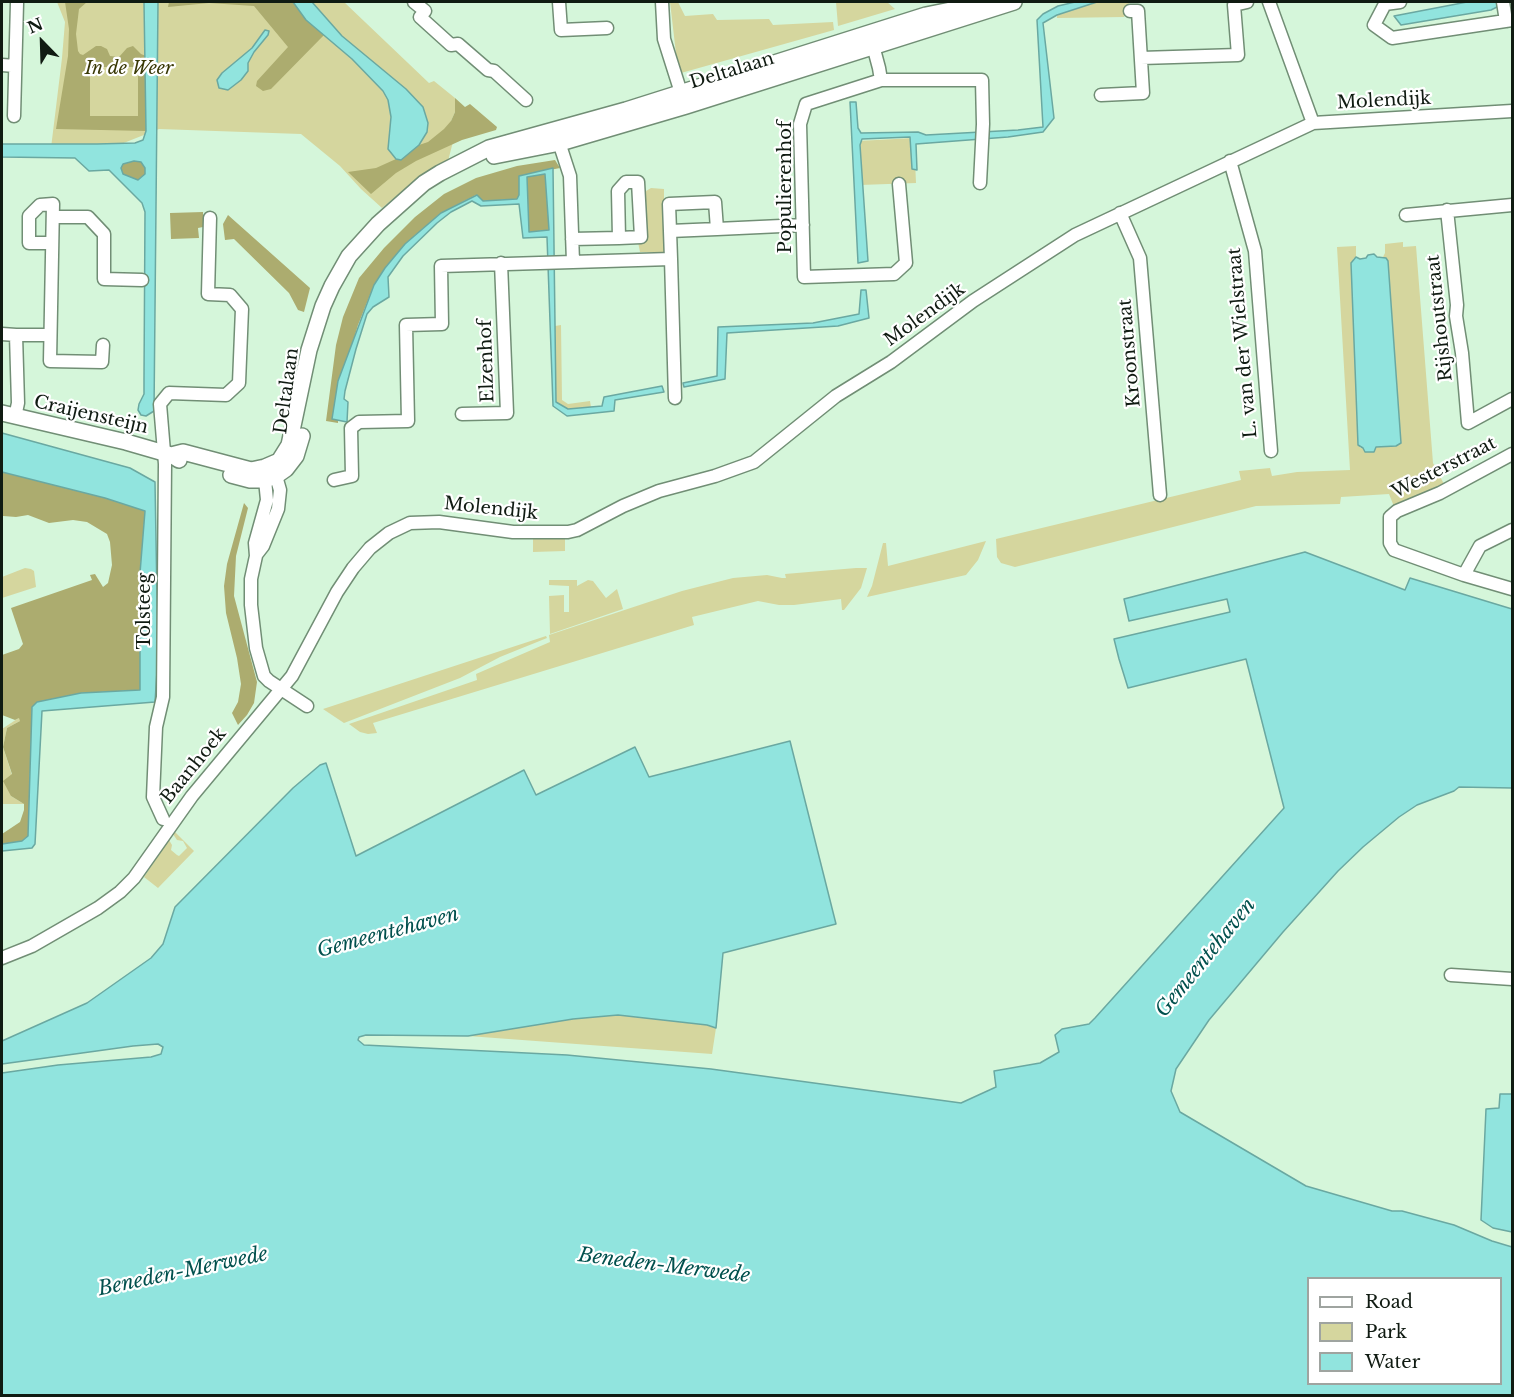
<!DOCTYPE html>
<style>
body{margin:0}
#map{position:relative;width:1514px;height:1397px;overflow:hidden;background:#d5f6da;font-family:"Libre Baskerville",serif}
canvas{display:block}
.frame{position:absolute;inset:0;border:3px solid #101b12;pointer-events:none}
.legend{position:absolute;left:1307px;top:1277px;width:195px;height:108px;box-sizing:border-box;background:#fff;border:2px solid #9fa4a0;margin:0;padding:8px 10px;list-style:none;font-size:18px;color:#101b12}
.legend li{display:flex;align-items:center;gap:12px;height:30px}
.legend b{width:30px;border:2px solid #9fa4a0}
.north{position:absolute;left:12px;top:12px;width:60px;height:60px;-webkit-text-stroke:4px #fff;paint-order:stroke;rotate:337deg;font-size:16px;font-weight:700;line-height:24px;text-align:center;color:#101b12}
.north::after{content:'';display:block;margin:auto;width:21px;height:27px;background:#101b12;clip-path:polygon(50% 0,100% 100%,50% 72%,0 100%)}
</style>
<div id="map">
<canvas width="1514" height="1397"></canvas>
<div class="frame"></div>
<ul class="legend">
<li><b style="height:8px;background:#fff"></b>Road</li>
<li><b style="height:16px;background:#d5d69e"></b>Park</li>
<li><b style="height:16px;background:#91e4de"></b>Water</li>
</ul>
<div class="north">N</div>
</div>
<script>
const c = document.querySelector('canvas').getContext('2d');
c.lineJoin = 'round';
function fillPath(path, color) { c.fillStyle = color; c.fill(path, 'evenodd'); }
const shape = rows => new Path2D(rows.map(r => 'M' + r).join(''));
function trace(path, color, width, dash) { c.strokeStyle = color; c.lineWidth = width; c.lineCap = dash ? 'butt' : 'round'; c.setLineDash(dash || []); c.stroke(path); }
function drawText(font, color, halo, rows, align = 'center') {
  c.font = font + ' "Libre Baskerville",serif'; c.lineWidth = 4.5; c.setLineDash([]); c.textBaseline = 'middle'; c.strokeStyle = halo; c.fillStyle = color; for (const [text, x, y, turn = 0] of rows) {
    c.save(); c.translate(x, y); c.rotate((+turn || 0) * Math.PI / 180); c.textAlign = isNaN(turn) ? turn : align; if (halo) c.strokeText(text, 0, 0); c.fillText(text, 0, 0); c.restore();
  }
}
fillPath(shape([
 [57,2,344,2,429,83,434,81,455,98,455,112,451,121,455,134,448,161,418,178,382,208,361,189,340,166,301,134,159,129,111,148,51,148,62,58,65,22],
 [670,2,678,2,685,16,713,14,717,20,769,19,773,25,833,22,834,30,681,73,677,62],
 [836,2,887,2,895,9,838,26],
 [1097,2,1131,2,1127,5,1124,17,1057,18,1057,15],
 [914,138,916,183,860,185,858,141],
 [651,188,664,189,664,252,640,252,638,242,643,200,646,191],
 [1403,242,1403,247,1416,246,1433,463,1445,486,1395,509,1389,494,1341,497,1340,504,1256,506,1015,567,1001,563,997,557,996,539,1241,480,1239,471,1270,468,1272,476,1297,472,1350,470,1337,247,1356,246,1356,257,1353,259,1360,448,1374,450,1376,447,1396,446,1401,442,1388,261,1383,257,1385,253,1385,244],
 [561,325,562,400,568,404,590,401,591,407,568,409,556,402,555,326],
 [533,539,565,539,565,551,533,552],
 [986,541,978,560,966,575,867,597,872,586,883,543,886,543,888,566],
 [25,568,31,569,34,571,36,587,2,598,2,577],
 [856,568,867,568,861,588,844,610,842,610,841,599,794,605,779,605,758,601,692,617,694,625,373,723,377,733,368,734,360,732,349,724,477,680,476,674,550,642,549,635,682,591,733,578,767,575,782,578,786,578,785,574],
 [549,580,577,580,577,586,588,580,593,581,606,598,617,589,623,609,550,634,549,596,564,595,564,612,569,612,569,586,549,585],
 [546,636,547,638,500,657,460,678,344,723,323,709],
 [20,717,20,721,7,728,3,747,12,775,11,796,24,804,2,804,2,729],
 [175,832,194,851,158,888,144,877,169,840,172,845,171,850,177,855,179,856,187,848,183,841,177,840,173,834],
 [618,1015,707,1025,716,1028,712,1054,468,1036,573,1019]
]), '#d5d69e');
fillPath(shape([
 [65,2,87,2,79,9,76,34,78,51,80,54,83,55,96,46,101,46,107,49,110,56,119,57,127,48,133,46,141,54,146,56,146,131,56,129,68,56,69,29],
 [90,67,138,67,138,116,90,116],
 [169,2,293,2,306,20,324,35,271,89,263,91,256,86,257,81,288,47,254,6,209,3,168,7],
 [455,98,465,107,470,104,497,127,496,130,462,140,416,161,396,173,371,194,348,172,376,168,396,159,401,160,419,145,428,142,444,129,451,121,455,112],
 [555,160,560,168,519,176,519,195,517,199,483,201,476,195,441,213,405,244,385,268,374,285,358,325,347,362,338,382,333,419,338,420,338,423,326,421,336,345,343,317,359,278,384,248,415,217,444,194,476,178,517,166],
 [134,161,141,162,145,168,145,174,138,180,123,174,121,168,123,164],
 [545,173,549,230,529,232,527,177],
 [203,212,203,227,198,228,199,238,171,239,170,213],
 [228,215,310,288,304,312,298,310,289,293,234,239,225,240,223,224],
 [2,472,105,498,145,511,140,573,140,690,81,693,37,702,32,707,28,836,22,841,2,844,2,834,20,822,24,810,24,804,11,796,3,781,12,774,3,747,7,728,20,721,19,718,15,720,2,715,2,655,19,649,23,644,11,608,92,580,90,575,95,574,103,587,108,583,112,565,110,542,107,534,87,522,73,520,49,523,28,515,16,517,3,516,2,513],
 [244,503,248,508,236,556,234,596,257,682,254,703,247,715,238,725,232,713,238,702,241,684,237,658,226,613,224,586,227,564]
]), '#acac6f');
const water = shape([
 [144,2,158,2,154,411,146,416,141,415,138,410,139,404,144,394,144,378,145,212,142,203,109,170,89,171,75,158,2,157,2,144,97,144,135,143,143,140,146,131,144,2],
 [134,161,141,162,145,168,145,174,138,180,123,174,121,168,123,164,134,161],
 [293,2,312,2,342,36,406,89,423,107,428,123,427,132,419,145,401,160,396,159,388,149,391,117,388,100,383,91,352,59,306,20,293,2],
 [1075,2,1097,2,1057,15,1043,23,1054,118,1043,132,1008,137,916,144,917,170,912,169,910,137,862,139,860,145,868,261,858,263,850,102,856,102,858,128,861,133,918,132,926,135,1018,130,1043,127,1037,20,1043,14,1058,6,1075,2],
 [1467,2,1498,2,1499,6,1491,10,1401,25,1394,16,1467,2],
 [265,30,269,31,268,35,254,52,248,63,248,71,241,80,228,90,219,88,217,80,222,73,252,48,265,30],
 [553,168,556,402,568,409,602,406,604,397,662,386,664,392,615,400,614,411,567,416,553,406,547,237,523,238,519,204,481,206,472,201,451,212,437,223,403,256,388,277,389,297,373,307,367,314,356,349,345,391,344,399,348,402,347,422,332,419,338,381,374,285,385,268,405,244,441,213,477,195,483,201,517,199,519,195,519,176,553,168],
 [545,174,549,230,529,232,527,177,545,174],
 [1374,254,1377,257,1386,258,1388,261,1401,443,1396,446,1376,447,1374,452,1365,452,1363,448,1358,445,1351,263,1356,257,1360,259,1366,258,1368,255,1374,254],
 [861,290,866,290,869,318,838,326,727,333,725,379,684,387,683,383,717,376,718,327,813,323,859,314,861,290],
 [2,433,130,468,155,482,158,656,155,702,42,711,35,844,32,848,2,851,2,844,22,841,28,836,32,707,37,702,81,693,140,690,140,573,145,511,105,498,2,472,2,433],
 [1305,552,1405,590,1410,578,1512,609,1512,788,1459,787,1454,791,1417,805,1399,817,1363,847,1338,871,1283,932,1209,1020,1176,1069,1171,1091,1180,1112,1306,1186,1392,1211,1402,1211,1454,1225,1492,1241,1512,1247,1512,1395,2,1395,2,1073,58,1065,151,1057,161,1054,163,1047,158,1044,133,1046,2,1064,2,1041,87,1003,151,958,163,944,175,907,293,788,320,765,326,763,356,856,524,770,536,795,635,747,649,777,790,741,836,924,723,953,716,1028,707,1025,618,1015,573,1019,468,1036,366,1035,359,1037,358,1040,364,1045,567,1055,711,1069,961,1103,996,1087,994,1071,1040,1063,1059,1052,1055,1035,1062,1029,1089,1024,1095,1018,1284,808,1246,659,1128,688,1119,659,1114,639,1230,612,1227,599,1129,621,1124,599,1305,552],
 [1308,1278,1500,1278,1500,1384,1308,1384,1308,1278],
 [1500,1094,1512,1094,1512,1232,1493,1228,1481,1220,1486,1109,1499,1108,1500,1094]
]);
fillPath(water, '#91e4de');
trace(water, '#6aa8a1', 1.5);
const minor = shape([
 [414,2,425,11,420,17,451,45,458,44,488,70,494,71,526,100],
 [559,2,561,30,607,28],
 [662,2,664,39,683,99],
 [1269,2,1313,123],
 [1400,2,1385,4,1374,25,1392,38,1512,20],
 [1503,2,1506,21],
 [871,38,879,68,881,80],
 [1141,58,1238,55,1234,5,1247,2],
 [2,65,15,66],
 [1101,95,1143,93,1138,11,1130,11],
 [14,116,17,3],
 [557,136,570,176,573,262],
 [1230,161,1255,251,1271,451],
 [899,184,906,263,894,274,804,277,800,124,806,104,881,80,982,80,983,124,980,183],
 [1447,210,1457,305,1456,316,1462,353,1468,423,1512,399],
 [1120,213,1140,258,1160,495],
 [1406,215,1512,205],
 [53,217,88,217,104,234,104,279,142,280],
 [717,229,803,225],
 [670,231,717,229,715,202,669,204,670,231,671,259,675,398],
 [572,239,619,238,641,237,638,182,626,182,618,191,619,238],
 [52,243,29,243,29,216,40,205,53,204,50,361,102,362,103,345],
 [2,334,16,335],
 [462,414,507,413,501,263],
 [15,417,18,403,16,335,50,335],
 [1512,454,1440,493,1397,511,1390,517,1390,543,1394,550,1464,575,1512,589],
 [265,480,267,500,255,543,256,556,251,579,251,605,256,648,264,676,269,681,307,706],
 [334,480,352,476,351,428,359,422,408,421,406,325,442,324,441,266,671,259],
 [256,555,263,546,278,509,280,490,276,476],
 [1464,575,1480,546,1512,530],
 [163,819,153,797,156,727,163,697,165,464,160,404,169,393,226,395,239,383,242,309,230,295,208,294,210,218],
 [2,958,32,946,98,908,120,892,134,878,192,796,292,676,337,592,353,568,370,548,389,533,410,523,439,522,513,532,568,532,577,530,623,506,659,491,715,476,754,462,836,396,891,362,973,301,1075,235,1313,123,1512,111],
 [1451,975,1512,979]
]);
const tertiary = shape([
 [494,156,560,143,686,106,1014,2],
 [2,413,126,442,171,455,179,460],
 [171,455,183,452,251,470,265,467,279,461,289,445,309,350,323,306,332,286,349,256,378,224,424,183,440,173,489,148,626,110,926,15,966,7,982,2],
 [231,475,250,480,265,480,276,476,286,469,296,456,302,436]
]);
trace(minor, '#718e75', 15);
trace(tertiary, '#718e75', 18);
trace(minor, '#fff', 12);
trace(tertiary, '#fff', 15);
drawText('italic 18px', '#393805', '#fff', [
 ["In de Weer",129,69]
]);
drawText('18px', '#101b12', '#fff', [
 ["Deltalaan",732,71,-17],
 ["Molendijk",1384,101,-3],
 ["Populierenhof",786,187,-90],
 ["Molendijk",925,315,-36],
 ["Rijshoutstraat",1440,318,-96],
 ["L. van der Wielstraat",1243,343,-95],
 ["Kroonstraat",1130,353,-95],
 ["Elzenhof",487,361,-92],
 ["Deltalaan",287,391,-82],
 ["Craijensteijn",91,415,13],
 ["Westerstraat",1444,468,-27],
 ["Molendijk",491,509,6],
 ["Tolsteeg",145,611,-90],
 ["Baanhoek",194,766,-51]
]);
drawText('italic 20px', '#01504d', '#fff', [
 ["Gemeentehaven",388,933,-15],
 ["Gemeentehaven",1206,958,-51],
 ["Beneden-Merwede",664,1266,7],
 ["Beneden-Merwede",183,1272,-12]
]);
</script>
